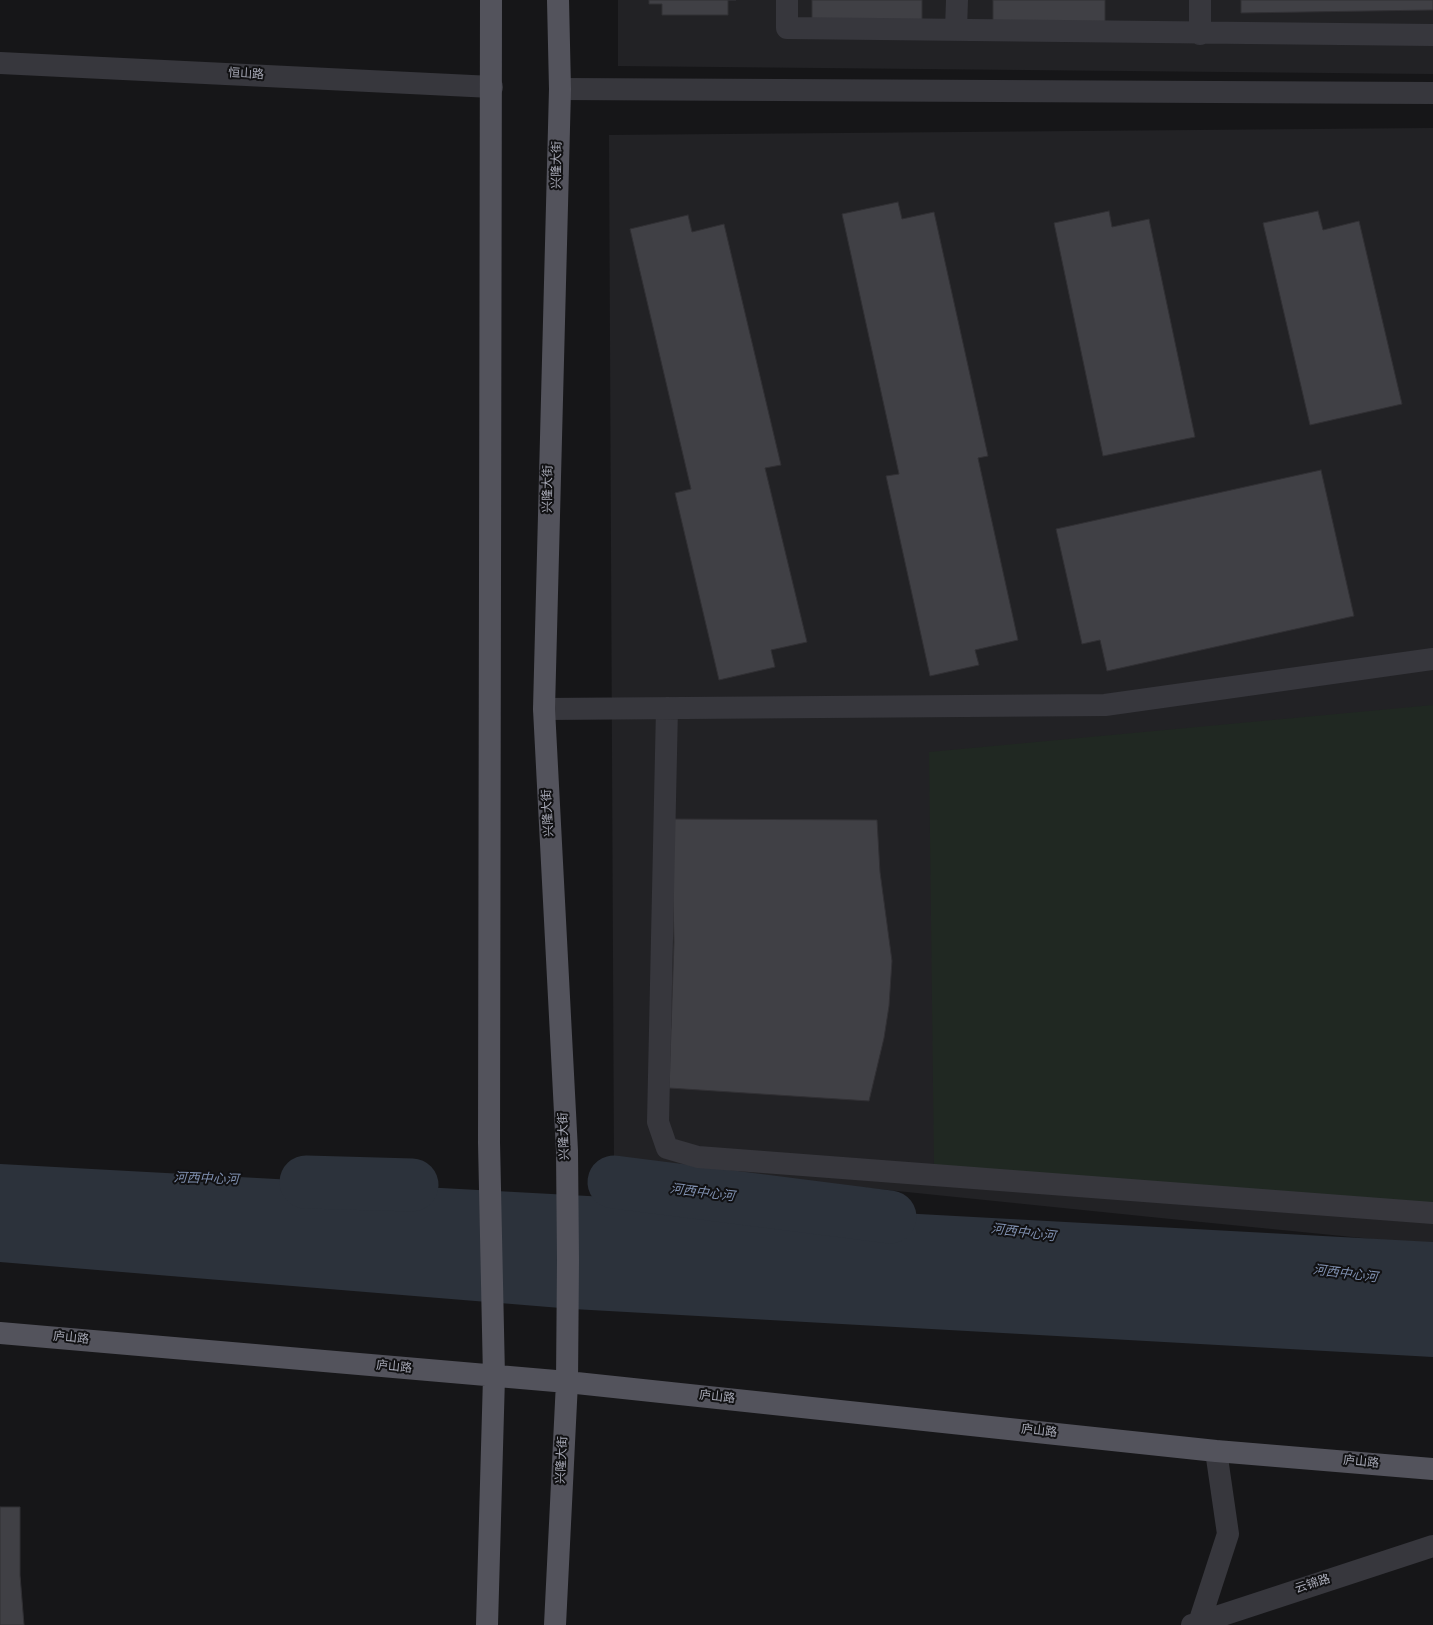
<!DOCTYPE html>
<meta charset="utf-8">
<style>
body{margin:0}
canvas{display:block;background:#161618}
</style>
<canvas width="1433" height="1625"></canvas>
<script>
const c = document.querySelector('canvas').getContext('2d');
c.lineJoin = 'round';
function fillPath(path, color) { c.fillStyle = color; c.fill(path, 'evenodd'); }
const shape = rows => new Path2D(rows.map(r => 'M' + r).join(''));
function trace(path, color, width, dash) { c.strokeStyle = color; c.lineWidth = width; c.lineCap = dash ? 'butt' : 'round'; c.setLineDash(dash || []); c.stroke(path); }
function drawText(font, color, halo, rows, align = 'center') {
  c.font = font + ' Overpass,"Noto Sans SC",sans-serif'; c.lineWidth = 4; c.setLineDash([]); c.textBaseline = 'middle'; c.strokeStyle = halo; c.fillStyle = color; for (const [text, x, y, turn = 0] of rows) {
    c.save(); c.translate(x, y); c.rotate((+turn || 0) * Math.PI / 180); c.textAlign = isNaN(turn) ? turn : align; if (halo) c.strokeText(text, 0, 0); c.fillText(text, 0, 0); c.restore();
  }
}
fillPath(shape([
 [618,0,1433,0,1433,74,618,66],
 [1433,128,1433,1245,1161,1218,614,1162,609,135]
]), '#222225');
fillPath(shape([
 [1433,705,1433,1209,934,1168,929,752]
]), '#202822');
fillPath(shape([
 [0,1164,1433,1242,1433,1357,573,1309,0,1262]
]), '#2c323b');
trace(shape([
 [306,1182,412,1185],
 [614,1182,890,1217]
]), '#2c323b', 53);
const building = shape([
 [649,0,736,0,728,0,728,15,662,15,662,4,649,4,649,0],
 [812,0,922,0,922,21,812,21,812,0],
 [993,0,1105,0,1105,25,993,24,993,0],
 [1241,0,1433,0,1433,10,1241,13,1241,0],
 [898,202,902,219,934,212,988,456,978,458,1018,640,975,650,979,665,930,676,886,476,899,474,842,214,898,202],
 [1109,211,1112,227,1149,219,1195,437,1103,456,1054,223,1109,211],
 [1318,211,1323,230,1359,221,1402,404,1310,425,1263,223,1318,211],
 [688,215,692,232,724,224,781,465,765,468,807,642,771,650,775,667,719,680,675,493,691,489,630,229,688,215],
 [1321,470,1354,616,1107,671,1100,640,1082,644,1056,529,1321,470],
 [671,819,877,820,880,872,892,961,889,1006,884,1038,869,1101,669,1088,674,942,671,819],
 [0,1507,20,1507,20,1575,24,1625,0,1625,0,1507]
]);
fillPath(building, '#404045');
trace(building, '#313034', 1);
trace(shape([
 [787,0,787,28,1433,35],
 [956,30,957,0],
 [1200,34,1200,0],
 [0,63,492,87],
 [560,89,1433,93],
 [667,708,658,1122,667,1148,698,1157,1433,1213],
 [544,709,1105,705,1433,659],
 [1199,1623,1228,1534,1216,1451],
 [1192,1625,1433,1546]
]), '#37373d', 22);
trace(shape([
 [0,1333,567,1382,1216,1451,1433,1469],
 [487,1625,494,1377,489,1142,491,0],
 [555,1625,567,1382,568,1260,567,1151,544,709,560,89,558,0]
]), '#53535c', 22);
drawText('12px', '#a8aab7', '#111113', [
 ["恒山路",246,75,3],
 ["兴隆大街",558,165,-89],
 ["兴隆大街",549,489,-89],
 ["兴隆大街",549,813,-93],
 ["兴隆大街",565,1136,-92],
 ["庐山路",71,1339,5],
 ["庐山路",394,1368,5],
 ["庐山路",717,1398,6],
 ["庐山路",1039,1432,6],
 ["兴隆大街",563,1460,-87],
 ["庐山路",1361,1463,5],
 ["云锦路",1313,1585,-18]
]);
drawText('italic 13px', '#8091b1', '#111113', [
 ["河西中心河",206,1180,2],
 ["河西中心河",702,1194,7],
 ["河西中心河",1023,1234,7],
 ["河西中心河",1345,1275,7]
]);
</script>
